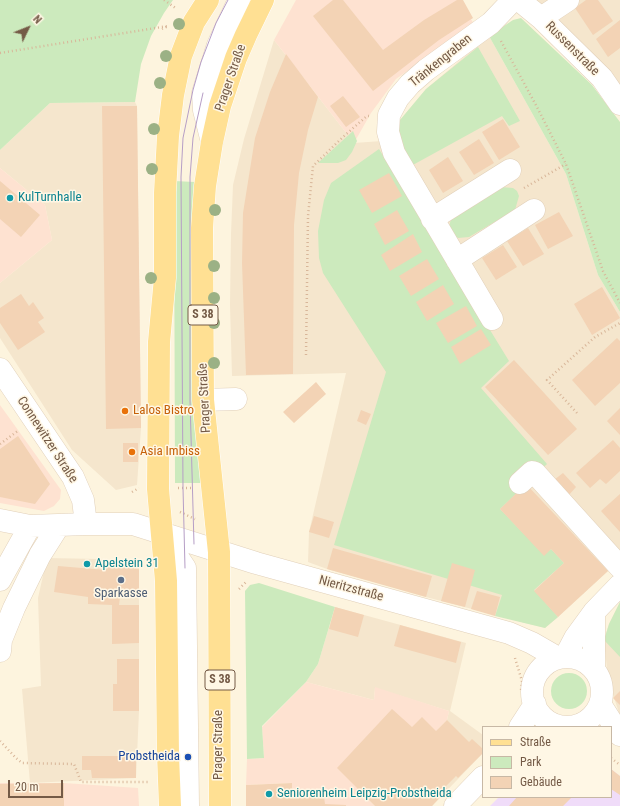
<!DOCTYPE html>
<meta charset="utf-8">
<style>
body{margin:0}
#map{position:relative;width:620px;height:806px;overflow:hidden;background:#fdf4de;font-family:"Roboto Condensed",sans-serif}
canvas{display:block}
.legend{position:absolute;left:482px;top:726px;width:130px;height:72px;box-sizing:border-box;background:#fff7e5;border:1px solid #c7b8a5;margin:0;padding:5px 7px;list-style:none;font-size:12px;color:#745a46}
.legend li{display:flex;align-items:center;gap:8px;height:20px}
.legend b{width:20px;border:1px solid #c7b8a5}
.north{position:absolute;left:8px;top:8px;width:40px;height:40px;-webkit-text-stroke:3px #fff7e5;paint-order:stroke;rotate:47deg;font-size:11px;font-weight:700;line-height:16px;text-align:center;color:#745a46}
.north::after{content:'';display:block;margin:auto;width:14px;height:18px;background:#745a46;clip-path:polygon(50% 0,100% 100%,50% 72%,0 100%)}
.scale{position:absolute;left:8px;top:780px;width:55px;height:18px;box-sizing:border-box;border:2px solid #745a46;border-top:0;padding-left:5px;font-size:12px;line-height:14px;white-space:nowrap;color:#745a46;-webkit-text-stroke:3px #fff7e5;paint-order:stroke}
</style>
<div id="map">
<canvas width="620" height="806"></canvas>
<ul class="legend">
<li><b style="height:5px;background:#ffe093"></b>Straße</li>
<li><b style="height:11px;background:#cceabd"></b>Park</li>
<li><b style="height:11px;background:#f3d3b5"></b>Gebäude</li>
</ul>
<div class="north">N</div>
<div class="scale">20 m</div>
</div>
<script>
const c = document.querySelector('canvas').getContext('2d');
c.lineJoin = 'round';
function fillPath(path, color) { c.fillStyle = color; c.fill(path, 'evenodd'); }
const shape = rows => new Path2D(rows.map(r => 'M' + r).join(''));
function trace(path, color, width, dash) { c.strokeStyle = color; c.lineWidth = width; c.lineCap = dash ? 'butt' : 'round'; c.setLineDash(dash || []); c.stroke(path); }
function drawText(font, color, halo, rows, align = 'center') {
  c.font = font + ' "Roboto Condensed",sans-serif'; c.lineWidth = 3; c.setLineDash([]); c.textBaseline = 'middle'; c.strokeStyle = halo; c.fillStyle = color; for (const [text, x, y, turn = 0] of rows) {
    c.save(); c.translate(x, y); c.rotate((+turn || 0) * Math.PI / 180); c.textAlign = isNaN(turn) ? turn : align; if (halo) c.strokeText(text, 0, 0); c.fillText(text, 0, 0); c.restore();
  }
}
fillPath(shape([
 [529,0,620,0,620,95],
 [489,36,566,174,598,275,620,312,620,562,608,571,558,617,545,628,426,597,327,569,308,562,309,532,346,373,232,376,230,305,231,234,233,185,244,139,274,40,354,143,396,140,395,126,426,89],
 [135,102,137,106,141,428,137,485,116,490,72,450,0,338,0,283,52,240,45,205,0,168,0,150,50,103],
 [47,558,99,559,139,566,139,711,136,778,30,783,22,689,41,686,38,598],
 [620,602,620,716,608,679,604,640,609,624],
 [335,607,466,643,450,711,483,735,483,753,432,806,375,806,369,800,447,720,449,711,375,688,374,700,306,682,318,664]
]), '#f5e6cd');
fillPath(shape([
 [296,0,459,0,474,24,396,79,371,113,354,143,274,40],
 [0,168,45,205,52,240,0,283],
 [0,405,61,490,60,499,54,506,44,511,0,503],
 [306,682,374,700,375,687,449,711,447,720,369,800,375,806,292,806,291,783,246,785,247,759,264,758,262,727],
 [0,783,64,783,138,788,139,806,0,806]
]), '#fee2d1');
fillPath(shape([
 [611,769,620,776,620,806,490,806,499,797,611,797]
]), '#f0dcf9');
fillPath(shape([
 [0,0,173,0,164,13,151,36,141,64,135,102,50,103,0,150],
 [521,18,592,85,620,122,620,312,598,275,566,174,489,36,513,20],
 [478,47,520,121,509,126,502,116,411,166,396,140,395,126,426,89],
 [353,131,357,141,352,152,346,160,338,163,318,163],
 [379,149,509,361,481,388,547,464,500,509,544,555,551,549,564,563,534,590,558,617,545,628,495,616,502,595,334,545,386,372,323,273,319,258,318,231,324,200,331,183],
 [174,181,195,182,203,483,175,483],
 [500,187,513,188,517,191,519,196,515,210,469,237,458,238,452,234,449,228,451,218],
 [259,583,335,607,318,664,306,682,262,726,264,758,247,759,245,591,250,585],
 [620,602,620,657,604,640,609,624],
 '551 691a18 18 0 1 1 36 0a18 18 0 1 1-36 0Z'
]), '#cceabd');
fillPath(shape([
 [333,0,343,0,383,50,424,20,457,0,463,0,473,18,439,40,373,91,313,16],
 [586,0,598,0,613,21,593,35,575,8],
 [620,20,620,48,608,57,596,39],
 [286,54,318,97,308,130,299,173,294,225,293,374,246,375,242,263,243,213,255,138,270,92],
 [343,96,360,117,346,127,330,106],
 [102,106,137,106,141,428,106,429],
 [503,119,520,147,499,160,482,132],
 [479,139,494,163,474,175,459,152],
 [448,157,463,181,443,193,429,170],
 [389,173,402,196,372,213,359,190],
 [0,181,40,215,21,237,0,219],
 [397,210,409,231,385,245,374,224],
 [559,212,573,236,548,249,535,225],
 [528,228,544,254,523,266,507,241],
 [413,234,422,252,390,271,381,255],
 [503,245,517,267,496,280,482,258],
 [427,259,439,279,411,296,399,276],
 [443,285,454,304,427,321,416,302],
 [602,287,620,318,592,335,574,304],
 [21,294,29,306,33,302,44,318,38,322,45,332,18,350,0,323,0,308],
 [466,306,477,326,448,343,436,323],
 [481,329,491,345,460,364,451,347],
 [617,338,620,341,620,383,595,406,572,380],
 [514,360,577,429,548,455,485,387],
 [316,382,326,394,294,423,283,412],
 [620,408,620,435,607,421],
 [361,410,371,414,366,425,357,421],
 [18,436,50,484,35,504,0,497,0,449],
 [613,440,620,448,620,471,606,484,600,479,590,488,576,473],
 [123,443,138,443,138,462,123,462],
 [563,473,576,487,568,496,554,480],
 [526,484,608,571,558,617,534,591,564,563,551,549,544,556,500,509],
 [620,494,620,532,601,511],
 [314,516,334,522,329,538,309,532],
 [333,548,432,576,426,597,327,569],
 [107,562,139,566,139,597,120,597,119,605,139,605,139,643,112,644,112,605,88,604,88,597,54,592,58,566,106,570],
 [452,563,475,570,465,607,441,601],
 [477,591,500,597,495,616,471,609],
 [335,607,364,615,358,637,329,629],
 [400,625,461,642,456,663,394,646],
 [117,659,139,659,139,711,113,711,113,684,117,684],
 [620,691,620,705,613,698],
 [392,709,412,727,422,717,436,731,447,720,469,742,472,739,483,749,483,753,458,778,456,776,445,787,448,789,432,806,375,806,337,768],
 [82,756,136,756,136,778,92,778,91,770,82,770],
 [611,769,620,776,620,795,611,789],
 [64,783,64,806,0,806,0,784],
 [292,783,292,798,324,797,325,804,346,805,346,806,246,806,246,785],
 [517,797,572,797,563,806,509,806]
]), '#f3d3b5');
const minor = shape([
 [519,0,541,18,602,78,620,104],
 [541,18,568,0],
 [212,142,204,110,203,93,218,45,239,0],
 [432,219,510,170],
 [457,260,534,210],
 [492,319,394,153,388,132,389,115,398,98,410,84,426,70,491,23,513,0],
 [0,369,73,477,83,500,86,524],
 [203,400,236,399],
 [520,483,532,472,535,473,620,567],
 [0,520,30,526,86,524,133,524,256,563,509,633,532,643,558,658],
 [162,534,185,568,188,806],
 [0,580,30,526],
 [594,612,594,669],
 [0,651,1,640,14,608,40,555,59,525],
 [565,657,575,638,594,612,620,585],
 '532 692a35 35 0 1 1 70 0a35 35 0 1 1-70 0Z',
 [600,704,620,735],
 [520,727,535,704],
 [455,806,483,777]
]);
const major = shape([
 [170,806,168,755,166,581,158,489,159,342,165,278,165,193,168,136,173,95,181,56,194,22,208,0],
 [220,806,219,552,203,400,202,228,205,186,212,142,220,106,236,58,246,35,263,0]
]);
trace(minor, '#e1d0ba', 23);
trace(major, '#fff', 23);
trace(shape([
 [164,0,177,9],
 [501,41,537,107,566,164,603,271,620,303],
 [0,53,168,26,162,29],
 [524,188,566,164],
 [306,355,308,216,313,166,343,137,367,116,369,116],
 [577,413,547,380,595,337,620,323],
 [0,444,19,430],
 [178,488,193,488],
 [132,492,139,488],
 [180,512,195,519],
 [239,589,247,581],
 [515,658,522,681,521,690],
 [571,726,572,727],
 [0,741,16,758,22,763,74,764,81,782,149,782],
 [611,758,620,765]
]), '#d8b699', 2.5, [1, 3]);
trace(minor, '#fff', 22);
trace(major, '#ffe093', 22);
trace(shape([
 [194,544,190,400,190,177,193,138,203,93],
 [185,568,183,488,181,177,183,138,193,90,201,62,216,23,228,0]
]), '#b69ec6', 1);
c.fillStyle = '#9bb185';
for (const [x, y] of [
 [179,24],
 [166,56],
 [160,83],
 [154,129],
 [152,169],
 [215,210],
 [214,266],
 [151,278],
 [214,298],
 [214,323],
 [214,363]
]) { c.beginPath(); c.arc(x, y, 6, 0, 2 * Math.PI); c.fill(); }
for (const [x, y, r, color] of [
 [10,198,4,"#0f9aa8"],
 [125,411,4,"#e8710a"],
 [132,452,4,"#e8710a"],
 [87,564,4,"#0f9aa8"],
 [121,580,4,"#5c6f8a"],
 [188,757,4,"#1a4fb4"],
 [269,794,4,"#0f9aa8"]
]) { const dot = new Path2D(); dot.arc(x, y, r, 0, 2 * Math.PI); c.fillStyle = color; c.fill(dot); trace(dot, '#fff7e5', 1.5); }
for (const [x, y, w] of [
 [203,315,30],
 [220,680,30]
]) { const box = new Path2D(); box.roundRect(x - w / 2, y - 10, w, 20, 3); c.fillStyle = '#fff7e5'; c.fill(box); trace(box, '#745a46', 1); }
drawText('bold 12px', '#745a46', null, [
 ["S 38",203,315],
 ["S 38",220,680]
]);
drawText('13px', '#745a46', '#fff7e5', [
 ["Russenstraße",572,49,45],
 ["Tränkengraben",441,61,-39],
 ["Prager Straße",231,78,-71],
 ["Prager Straße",205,398,-93],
 ["Connewitzer Straße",47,440,57],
 ["Nieritzstraße",351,589,15],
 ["Prager Straße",219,745,-90]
]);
drawText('13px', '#0d838f', '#fff7e5', [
 ["KulTurnhalle",18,198],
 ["Apelstein 31",95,564],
 ["Seniorenheim Leipzig-Probstheida",277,794]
], 'left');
drawText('13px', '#c56008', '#fff7e5', [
 ["Lalos Bistro",133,411],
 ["Asia Imbiss",140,452]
], 'left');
drawText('13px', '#4e5e75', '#fff7e5', [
 ["Sparkasse",121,594]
]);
drawText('13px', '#164399', '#fff7e5', [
 ["Probstheida",180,757]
], 'right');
</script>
